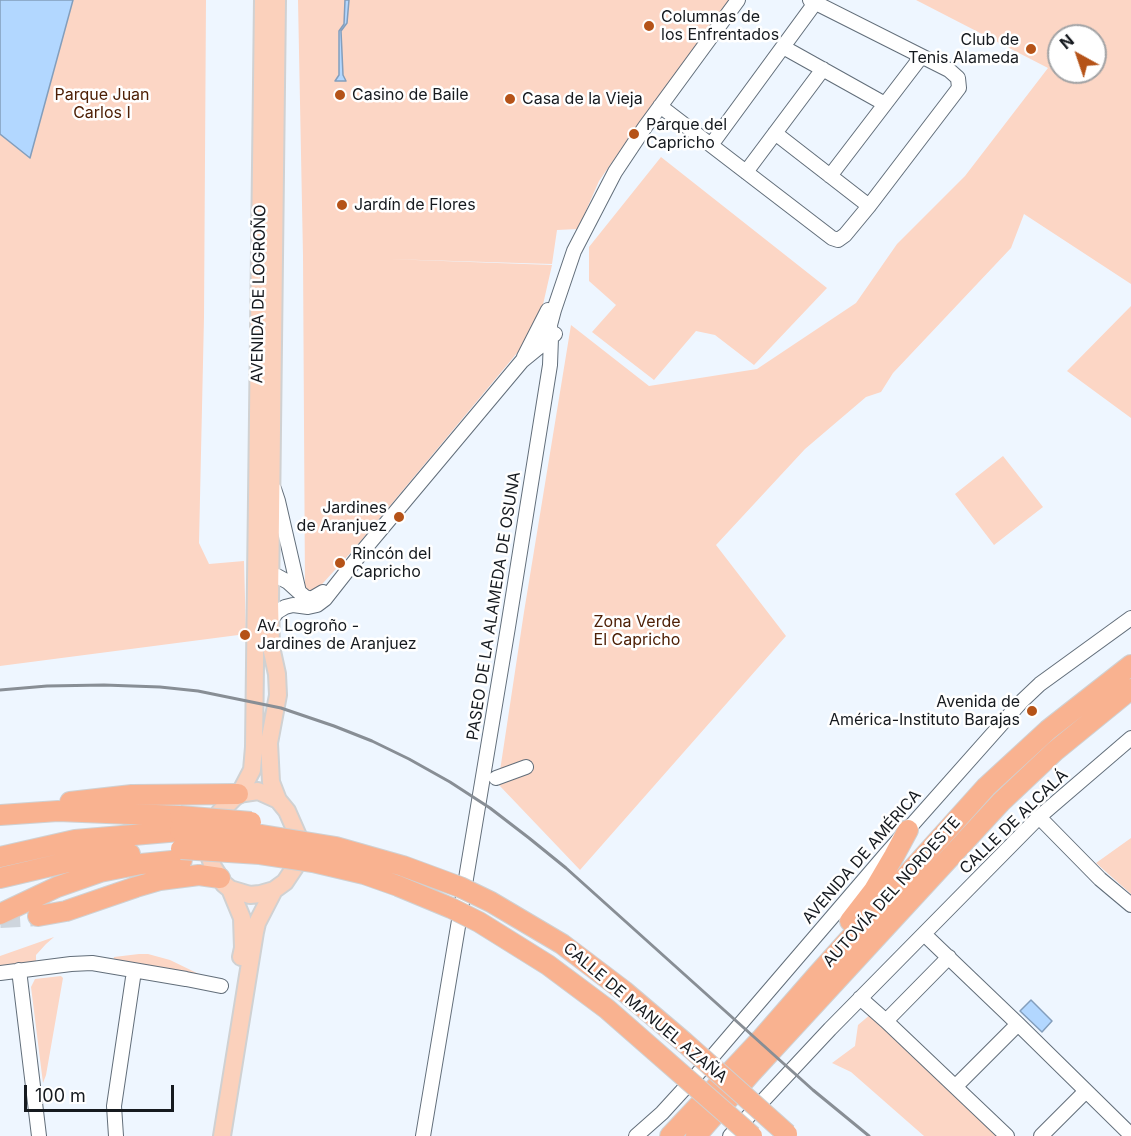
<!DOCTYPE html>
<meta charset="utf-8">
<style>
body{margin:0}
#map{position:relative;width:1131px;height:1136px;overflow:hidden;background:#eef6ff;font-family:Inter,sans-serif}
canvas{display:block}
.north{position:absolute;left:1047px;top:24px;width:60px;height:60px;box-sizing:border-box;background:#fff;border:2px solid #a2a3a5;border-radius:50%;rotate:320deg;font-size:16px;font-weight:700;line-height:24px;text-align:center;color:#161a1f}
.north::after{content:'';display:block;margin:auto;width:21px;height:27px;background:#b55318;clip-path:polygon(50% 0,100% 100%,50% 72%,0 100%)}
.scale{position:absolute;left:24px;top:1085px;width:150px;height:27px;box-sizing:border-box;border:3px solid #161a1f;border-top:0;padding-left:8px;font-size:18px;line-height:21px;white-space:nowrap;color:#161a1f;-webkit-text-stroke:4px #fff;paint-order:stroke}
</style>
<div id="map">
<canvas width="1131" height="1136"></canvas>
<div class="north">N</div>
<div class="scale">100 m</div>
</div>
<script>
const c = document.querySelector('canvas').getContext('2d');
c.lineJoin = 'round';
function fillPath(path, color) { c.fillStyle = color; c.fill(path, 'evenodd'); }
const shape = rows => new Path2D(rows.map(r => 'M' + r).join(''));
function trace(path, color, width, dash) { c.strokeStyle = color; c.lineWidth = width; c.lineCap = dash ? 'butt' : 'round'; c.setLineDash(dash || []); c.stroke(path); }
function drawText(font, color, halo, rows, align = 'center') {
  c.font = font + ' Inter,sans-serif'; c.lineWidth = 5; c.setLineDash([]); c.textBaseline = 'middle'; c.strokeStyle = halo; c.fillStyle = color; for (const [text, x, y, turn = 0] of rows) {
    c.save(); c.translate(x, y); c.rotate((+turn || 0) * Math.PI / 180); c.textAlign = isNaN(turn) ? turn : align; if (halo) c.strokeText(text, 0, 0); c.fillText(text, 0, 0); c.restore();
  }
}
fillPath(shape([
 [0,0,206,0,204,317,199,543,209,564,244,561,246,634,0,666],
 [298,0,730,0,648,110,599,181,578,229,557,230,552,264,388,259,552,265,542,309,522,347,354,549,314,593,309,594,305,590,303,256],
 [916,0,1131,0,1131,284,1024,214,1011,248,893,373,881,392,866,397,805,449,716,545,786,636,580,870,498,784,524,612,571,325,649,386,757,369,856,303,897,244,965,176,1048,68],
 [1059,36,1095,36,1095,72,1059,72],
 [661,157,827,288,754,365,715,335,696,331,654,380,592,332,616,305,589,281,589,247],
 [1131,306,1131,418,1067,371],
 [1003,456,1043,507,994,545,955,494],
 [1131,838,1131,894,1096,863],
 [54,937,46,944,36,955,36,962,0,966,0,956],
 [139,954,148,954,170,960,203,976,113,961,114,957],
 [61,976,63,978,46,1075,43,1083,31,987,35,979],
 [871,1014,1002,1136,924,1136,851,1072,832,1063,855,1046,858,1025]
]), '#fcd6c5');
const water = shape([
 [0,0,73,0,30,158,0,134,0,0],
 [345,0,349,0,347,23,341,31,343,75,346,81,335,81,339,75,339,31,344,24,345,0],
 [1031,1000,1052,1021,1042,1032,1020,1011,1031,1000]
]);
fillPath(water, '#b2d7ff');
trace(water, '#839ebc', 1.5);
trace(shape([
 [0,918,38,916]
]), '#ced5dd', 20, [20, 10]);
const minor = shape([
 [783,47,885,104],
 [660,106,832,238,838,240,845,235,869,206,959,88,958,78,949,70,810,0],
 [775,133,869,206],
 [711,145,815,3],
 [746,172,823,69],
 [830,176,921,57],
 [524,357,548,310],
 [274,489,278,501,299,592,305,597,311,599,323,592],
 [263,581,270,576,277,576,288,582,299,592],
 [270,621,277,612,285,607,293,605,308,607,317,605,325,599,362,552,522,361,555,334],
 [496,778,526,767],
 [1039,817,1100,879,1131,905],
 [924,934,1018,1024,1131,1135],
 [949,957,886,1021,1007,1136],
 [19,970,39,1136],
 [0,973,71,964,92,963,186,979,221,986],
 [860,998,886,1021],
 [956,1086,1018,1024],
 [116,1136,114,1106,134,971],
 [423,1136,508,627,550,365,551,338,550,325,554,310,574,251,615,172,645,127,738,0],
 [636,1136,662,1113,694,1078,887,853,1021,702,1040,684,1131,618],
 [730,1136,830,1029,1039,817,1131,738],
 [1041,1136,1086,1091]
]);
const major = shape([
 [277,0,270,601,271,647,277,674,278,695,269,743,271,782,278,800],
 [258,791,278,800,287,811,298,836,299,851,295,867,285,882,274,890,260,894,250,895,230,889,224,884,213,867,209,855,208,842,211,827,220,812,238,794,258,791],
 [240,793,252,770,254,747,263,0],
 [230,889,242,918,243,948,241,957],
 [222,1136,255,932,257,923,274,890]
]);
const highway = shape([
 [70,802,132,795,238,794],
 [0,815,58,811,180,816],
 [0,857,75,840,180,831],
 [0,878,81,859,130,854],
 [0,914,57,887,100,872,141,864,182,860],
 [38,916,66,911,136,887,160,880,199,875,220,878],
 [850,921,874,890,894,856,908,830],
 [670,1136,762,1038,817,975,986,787,1048,730,1131,665],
 [696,1136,752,1072,1001,802,1055,751,1131,689]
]);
trace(minor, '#626e7a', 16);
trace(major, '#d0d1d2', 20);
trace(highway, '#d0d1d2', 22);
trace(minor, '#fff', 14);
trace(major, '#fbd1bc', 16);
trace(highway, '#f9b290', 20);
trace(shape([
 [0,690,47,686,104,685,160,687,198,691,281,708,334,726,372,741,409,759,450,782,490,808,529,838,566,868,813,1090,869,1136]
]), '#888e95', 3);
const highwayBridge = shape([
 [180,816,251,822],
 [180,831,262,835,336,847,403,866,460,887,491,902,562,944,624,991,684,1042,787,1134],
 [181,849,260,854,313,862,364,874,398,886,451,908,479,922,548,965,607,1009,752,1136]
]);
trace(highwayBridge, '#d0d1d2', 22, []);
trace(highwayBridge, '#f9b290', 20);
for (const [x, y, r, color] of [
 [649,26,6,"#b55318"],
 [1031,49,6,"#b55318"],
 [340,95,6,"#b55318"],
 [510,99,6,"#b55318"],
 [634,134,6,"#b55318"],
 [342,205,6,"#b55318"],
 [399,517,6,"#b55318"],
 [340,563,6,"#b55318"],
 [245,635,6,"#b55318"],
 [1032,711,6,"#b55318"]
]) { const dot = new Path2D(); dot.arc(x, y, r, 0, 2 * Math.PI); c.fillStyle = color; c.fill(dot); trace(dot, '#fff', 2); }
drawText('16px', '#161a1f', '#fff', [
 ["Columnas de",661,17],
 ["los Enfrentados",661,35],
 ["Club de",1019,40,"right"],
 ["Tenis Alameda",1019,58,"right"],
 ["Casino de Baile",352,95],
 ["Casa de la Vieja",522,99],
 ["Parque del",646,125],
 ["Capricho",646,143],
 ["Jardín de Flores",354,205],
 ["Jardines",387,508,"right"],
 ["de Aranjuez",387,526,"right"],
 ["Rincón del",352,554],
 ["Capricho",352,572],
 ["Av. Logroño -",257,626],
 ["Jardines de Aranjuez",257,644],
 ["Avenida de",1020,702,"right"],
 ["América-Instituto Barajas",1020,720,"right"]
], 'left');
drawText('16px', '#4e2006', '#fff', [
 ["Parque Juan",102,95],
 ["Carlos I",102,113],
 ["Zona Verde",637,622],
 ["El Capricho",637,640]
]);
drawText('16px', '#161a1f', '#fff', [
 ["AVENIDA DE LOGROÑO",259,294,-89],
 ["PASEO DE LA ALAMEDA DE OSUNA",494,606,-81],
 ["CALLE DE ALCALÁ",1014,822,-44],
 ["AVENIDA DE AMÉRICA",862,857,-49],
 ["AUTOVÍA DEL NORDESTE",892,892,-48],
 ["CALLE DE MANUEL AZAÑA",645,1013,40]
]);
</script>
